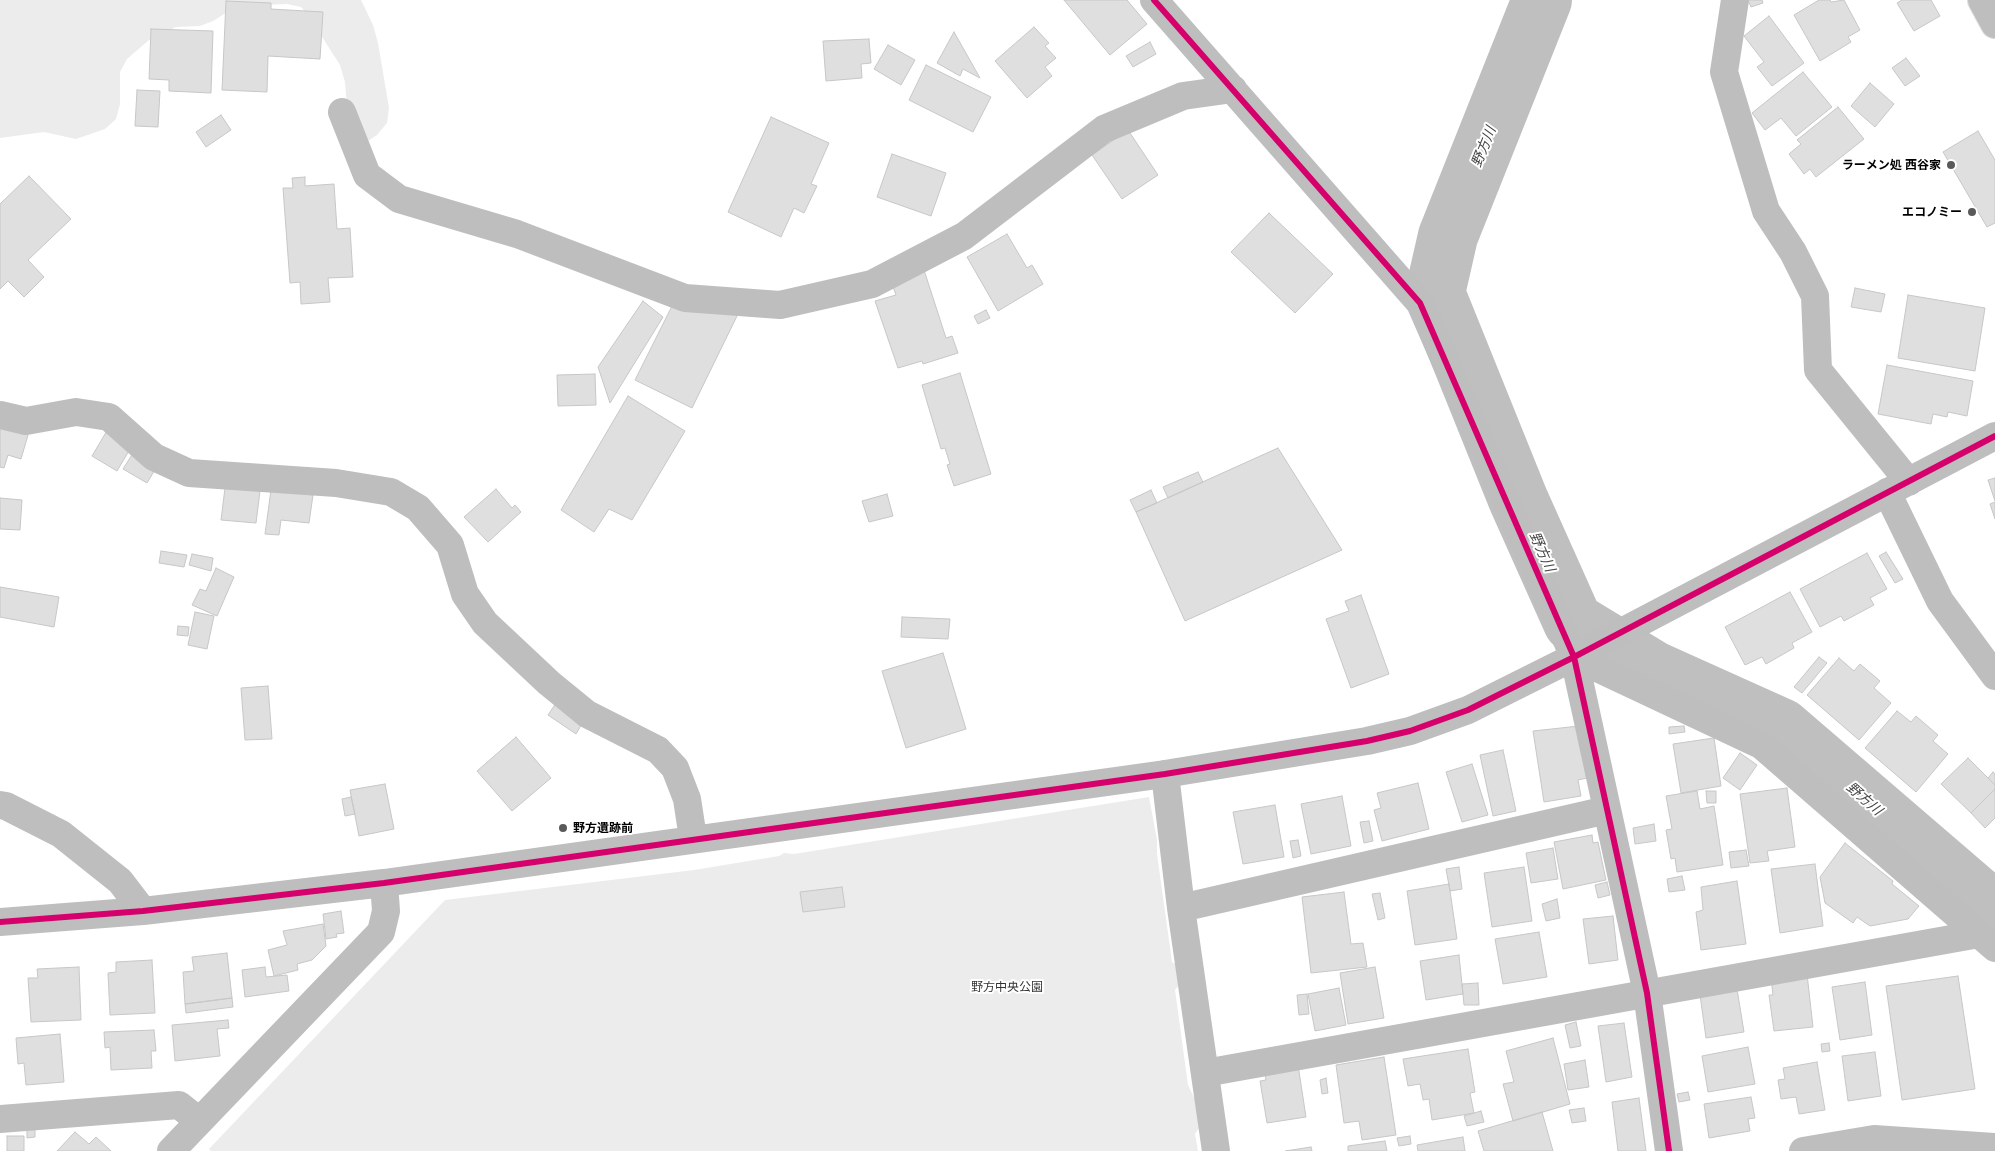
<!DOCTYPE html>
<meta charset="utf-8">
<style>
body{margin:0}
canvas{display:block;background:#fff}
</style>
<canvas width="1995" height="1151"></canvas>
<script>
const c = document.querySelector('canvas').getContext('2d');
c.lineJoin = 'round';
function fillPath(path, color) { c.fillStyle = color; c.fill(path, 'evenodd'); }
const shape = rows => new Path2D(rows.map(r => 'M' + r).join(''));
function trace(path, color, width, dash) { c.strokeStyle = color; c.lineWidth = width; c.lineCap = dash ? 'butt' : 'round'; c.setLineDash(dash || []); c.stroke(path); }
function drawText(font, color, halo, rows, align = 'center') {
  c.font = font + ' Mulish,"Noto Sans JP",sans-serif'; c.lineWidth = 4; c.setLineDash([]); c.textBaseline = 'middle'; c.strokeStyle = halo; c.fillStyle = color; for (const [text, x, y, turn = 0] of rows) {
    c.save(); c.translate(x, y); c.rotate((+turn || 0) * Math.PI / 180); c.textAlign = isNaN(turn) ? turn : align; if (halo) c.strokeText(text, 0, 0); c.fillText(text, 0, 0); c.restore();
  }
}
fillPath(shape([
 [0,0,361,0,373,25,378,43,389,108,387,123,377,135,368,141,362,137,347,108,345,82,340,65,308,15,301,7,287,4,237,6,213,21,200,26,176,27,149,40,127,59,120,72,120,104,116,119,105,129,76,139,44,132,0,138],
 [1149,797,1157,840,1157,854,1172,962,1177,965,1180,984,1175,990,1188,1085,1196,1102,1199,1128,1195,1134,1198,1151,211,1151,209,1149,445,900,694,870,779,856,784,853,794,854]
]), '#ececec');
trace(shape([
 [1542,0,1448,236,1435,293,1518,499,1573,622,1652,670,1781,728,1995,912]
]), '#bfbfbf', 60);
const building = shape([
 [1064,0,1127,0,1147,24,1110,55,1064,0],
 [1748,0,1762,0,1763,3,1751,7,1748,0],
 [1819,0,1830,0,1831,2,1844,0,1860,30,1848,37,1851,42,1820,61,1794,15,1819,0],
 [1902,0,1931,0,1940,16,1914,31,1897,3,1902,0],
 [226,1,271,3,271,9,323,12,320,59,268,56,267,92,222,90,226,1],
 [1769,16,1804,63,1772,86,1757,67,1764,62,1744,36,1769,16],
 [1034,27,1049,43,1045,46,1056,58,1045,67,1052,76,1027,98,995,61,1034,27],
 [151,29,213,31,211,93,169,91,169,80,149,79,151,29],
 [954,32,980,78,963,69,960,76,937,63,954,32],
 [869,39,871,63,861,64,862,78,826,81,823,41,869,39],
 [1150,42,1156,54,1133,67,1126,56,1150,42],
 [888,45,915,60,901,85,874,69,888,45],
 [1906,58,1920,76,1905,86,1892,68,1906,58],
 [926,65,991,97,973,132,909,100,926,65],
 [1803,72,1832,107,1796,136,1781,118,1765,130,1752,113,1803,72],
 [1870,83,1894,104,1875,127,1851,106,1870,83],
 [137,90,160,91,158,127,135,126,137,90],
 [1838,107,1864,139,1816,177,1810,169,1804,174,1789,154,1801,144,1797,140,1838,107],
 [221,115,231,130,206,147,196,132,221,115],
 [771,117,829,143,811,184,817,186,804,213,794,208,781,237,728,212,771,117],
 [1128,130,1158,175,1122,199,1092,155,1128,130],
 [1978,131,1995,160,1995,223,1987,227,1943,152,1978,131],
 [892,154,946,173,931,216,877,197,892,154],
 [29,176,71,219,28,260,44,277,24,297,8,281,0,289,0,204,29,176],
 [305,177,305,186,334,184,337,229,350,228,353,277,328,278,330,302,301,304,300,282,290,283,283,188,293,188,292,178,305,177],
 [1269,213,1333,274,1295,313,1231,252,1269,213],
 [1007,234,1027,268,1032,265,1043,284,998,311,967,257,1007,234],
 [924,270,946,338,952,336,958,353,923,364,922,361,898,368,875,301,896,295,891,281,924,270],
 [1855,288,1885,294,1881,312,1851,307,1855,288],
 [1908,295,1985,308,1975,371,1898,358,1908,295],
 [675,300,738,314,692,408,635,380,675,300],
 [643,301,663,317,610,403,598,367,643,301],
 [986,310,990,318,978,324,974,316,986,310],
 [1887,365,1973,381,1967,416,1948,412,1947,417,1933,414,1931,424,1878,414,1887,365],
 [960,373,991,474,954,486,947,465,950,464,945,448,941,449,922,385,960,373],
 [595,374,596,405,558,406,557,375,595,374],
 [628,396,685,431,632,520,609,509,594,532,561,510,628,396],
 [0,427,28,435,21,459,8,455,4,468,0,467,0,427],
 [108,429,133,444,117,471,92,456,108,429],
 [1278,448,1342,550,1185,621,1136,512,1278,448],
 [135,450,159,463,147,483,123,469,135,450],
 [1198,472,1203,482,1168,498,1163,487,1198,472],
 [1995,478,1995,501,1988,480,1995,478],
 [225,488,260,491,256,523,221,520,225,488],
 [496,489,512,508,515,505,521,512,488,542,464,517,496,489],
 [271,490,313,495,309,523,281,520,279,535,265,534,271,490],
 [1151,490,1157,503,1136,512,1130,500,1151,490],
 [887,494,893,516,869,522,862,501,887,494],
 [0,498,22,500,20,530,0,529,0,498],
 [1995,502,1995,519,1990,504,1995,502],
 [161,551,187,555,184,567,159,563,161,551],
 [1886,552,1903,579,1895,583,1879,556,1886,552],
 [1867,553,1887,589,1870,598,1874,605,1844,621,1841,616,1820,627,1800,589,1867,553],
 [192,554,213,558,211,571,189,565,192,554],
 [216,568,234,577,217,616,192,605,200,589,206,591,216,568],
 [0,587,59,597,54,627,0,617,0,587],
 [1790,592,1812,632,1792,643,1794,648,1766,664,1762,657,1745,665,1725,627,1790,592],
 [1361,595,1389,674,1351,688,1326,619,1349,611,1345,601,1361,595],
 [195,612,214,616,207,649,188,645,195,612],
 [902,617,950,619,948,639,901,637,902,617],
 [178,626,189,627,188,636,177,635,178,626],
 [943,653,966,729,906,748,882,671,943,653],
 [1819,657,1827,663,1802,693,1794,687,1819,657],
 [1839,658,1854,671,1860,664,1880,681,1874,688,1891,703,1859,740,1807,695,1839,658],
 [268,686,272,739,245,740,241,688,268,686],
 [556,703,583,722,576,734,548,715,556,703],
 [1897,711,1911,722,1916,716,1938,735,1933,741,1948,754,1916,792,1865,748,1897,711],
 [1579,726,1587,778,1578,780,1581,796,1544,802,1533,731,1579,726],
 [1684,726,1685,732,1669,734,1669,727,1684,726],
 [516,737,551,778,512,811,477,771,516,737],
 [1714,738,1721,786,1681,793,1673,744,1714,738],
 [1503,750,1516,811,1493,816,1480,755,1503,750],
 [1740,753,1757,765,1740,790,1723,778,1740,753],
 [1968,758,1995,785,1995,789,1971,813,1941,784,1968,758],
 [1472,764,1488,815,1462,822,1446,772,1472,764],
 [1993,772,1995,774,1995,785,1988,778,1993,772],
 [1418,783,1429,829,1382,841,1374,810,1381,808,1377,793,1418,783],
 [385,784,394,829,359,836,350,790,385,784],
 [1787,788,1795,847,1767,851,1769,861,1750,863,1740,794,1787,788],
 [1995,789,1995,818,1985,828,1971,813,1995,789],
 [1697,791,1700,809,1714,806,1723,865,1677,872,1675,858,1671,859,1666,830,1672,829,1666,796,1697,791],
 [1706,791,1716,791,1716,803,1707,803,1706,791],
 [1342,796,1351,846,1311,854,1301,804,1342,796],
 [351,797,355,814,345,816,342,799,351,797],
 [1275,805,1284,857,1243,864,1233,812,1275,805],
 [1369,821,1373,841,1364,843,1360,822,1369,821],
 [1654,824,1656,841,1635,844,1633,828,1654,824],
 [1592,835,1593,843,1598,842,1606,880,1563,889,1554,842,1592,835],
 [1298,840,1301,856,1293,858,1290,841,1298,840],
 [1845,843,1893,881,1892,884,1919,906,1908,919,1870,926,1857,917,1853,923,1825,903,1820,877,1845,843],
 [1553,848,1558,879,1531,883,1526,853,1553,848],
 [1746,850,1749,866,1731,868,1729,852,1746,850],
 [1815,864,1823,926,1780,933,1771,869,1815,864],
 [1459,867,1462,889,1450,891,1446,869,1459,867],
 [1524,867,1532,921,1492,927,1484,873,1524,867],
 [1682,876,1685,890,1669,892,1667,879,1682,876],
 [1737,881,1746,944,1701,950,1696,912,1703,910,1701,887,1737,881],
 [1607,882,1610,895,1598,898,1595,885,1607,882],
 [1449,884,1457,939,1415,945,1407,891,1449,884],
 [842,887,845,907,803,912,800,892,842,887],
 [1344,892,1351,944,1363,943,1367,967,1311,973,1302,897,1344,892],
 [1380,893,1385,918,1378,920,1372,894,1380,893],
 [1557,899,1560,918,1546,921,1542,904,1557,899],
 [341,911,344,933,336,934,337,937,326,939,323,914,341,911],
 [1613,916,1618,960,1589,964,1583,919,1613,916],
 [323,924,326,946,312,960,297,964,298,970,274,976,268,950,287,945,283,931,323,924],
 [1539,932,1547,977,1503,984,1495,939,1539,932],
 [227,953,232,998,185,1004,183,972,194,971,192,957,227,953],
 [1459,955,1463,994,1426,1000,1420,961,1459,955],
 [152,960,155,1013,110,1015,108,973,116,972,116,962,152,960],
 [79,967,81,1020,31,1022,28,978,38,978,37,969,79,967],
 [265,967,266,977,287,975,289,991,245,997,242,970,265,967],
 [1375,967,1384,1018,1348,1024,1340,973,1375,967],
 [1807,974,1813,1027,1774,1031,1769,995,1773,995,1771,978,1807,974],
 [1958,976,1975,1089,1902,1100,1886,986,1958,976],
 [1865,982,1872,1035,1840,1040,1832,987,1865,982],
 [1478,983,1479,1005,1464,1005,1462,984,1478,983],
 [1339,988,1346,1025,1315,1031,1308,994,1339,988],
 [1737,989,1744,1032,1706,1038,1700,995,1737,989],
 [1307,994,1309,1014,1299,1015,1297,995,1307,994],
 [232,998,233,1007,186,1013,185,1004,232,998],
 [228,1020,229,1028,217,1029,220,1056,175,1061,172,1025,228,1020],
 [1576,1022,1581,1046,1570,1048,1565,1025,1576,1022],
 [1624,1023,1632,1077,1606,1082,1598,1026,1624,1023],
 [154,1030,156,1051,151,1051,152,1068,111,1070,110,1047,105,1048,104,1032,154,1030],
 [60,1034,64,1082,26,1085,24,1063,18,1064,16,1038,60,1034],
 [1553,1038,1570,1104,1513,1121,1503,1084,1514,1082,1506,1051,1553,1038],
 [1829,1043,1830,1051,1822,1052,1821,1044,1829,1043],
 [1748,1047,1755,1084,1708,1092,1702,1056,1748,1047],
 [1468,1049,1475,1092,1470,1093,1474,1113,1432,1120,1429,1099,1423,1100,1420,1084,1408,1086,1403,1059,1468,1049],
 [1875,1052,1881,1096,1848,1101,1842,1056,1875,1052],
 [1384,1057,1396,1135,1362,1140,1359,1121,1344,1123,1336,1065,1384,1057],
 [1585,1060,1589,1087,1568,1090,1564,1064,1585,1060],
 [1817,1062,1825,1110,1799,1114,1796,1097,1781,1099,1778,1080,1785,1079,1783,1068,1817,1062],
 [1298,1065,1306,1117,1267,1123,1260,1081,1266,1080,1264,1070,1298,1065],
 [1326,1078,1328,1093,1322,1094,1320,1080,1326,1078],
 [1688,1092,1690,1100,1679,1102,1677,1094,1688,1092],
 [1751,1097,1755,1118,1748,1119,1750,1131,1709,1138,1704,1104,1751,1097],
 [1639,1098,1646,1151,1618,1151,1612,1102,1639,1098],
 [1584,1108,1586,1121,1572,1123,1569,1110,1584,1108],
 [1481,1111,1484,1122,1467,1126,1464,1116,1481,1111],
 [1542,1112,1553,1151,1484,1151,1478,1131,1542,1112],
 [27,1129,35,1129,35,1137,27,1138,27,1129],
 [75,1132,89,1144,96,1137,111,1151,57,1151,75,1132],
 [7,1136,24,1136,24,1151,7,1151,7,1136],
 [1410,1136,1411,1144,1399,1146,1397,1138,1410,1136],
 [1463,1137,1465,1151,1418,1151,1417,1145,1463,1137],
 [1385,1141,1387,1151,1348,1151,1348,1146,1385,1141],
 [1311,1147,1312,1151,1285,1151,1311,1147]
]);
fillPath(building, '#dfdfdf');
trace(building, '#c7c7c7', 1);
const major = shape([
 [1982,0,1995,24]
]);
trace(major, '#dbdbdb', 30);
trace(shape([
 [1154,0,1420,303,1574,657,1647,993,1669,1151],
 [1735,0,1724,72,1766,211,1793,252,1815,296,1818,370,1909,482],
 [342,112,367,175,399,199,517,234,685,298,780,305,872,284,964,236,1104,129,1183,96,1233,89],
 [0,415,26,421,76,412,109,417,154,457,189,473,336,483,391,492,418,508,450,545,465,594,485,623,549,683,587,714,658,750,675,768,687,799,693,838],
 [1887,492,1940,601,1995,676],
 [1574,657,1761,745,1995,948],
 [1165,774,1181,908,1216,1151],
 [0,805,6,806,61,834,120,881,143,911],
 [1181,908,1607,810],
 [0,922,143,911,384,883,1165,774,1367,741,1410,731,1468,710,1574,657,1995,436],
 [1205,1073,1979,934],
 [0,1119,179,1105,199,1121],
 [171,1151,381,932,386,911,384,883],
 [1803,1151,1874,1139,1995,1147]
]), '#bebebe', 28);
trace(major, '#bebebe', 28);
trace(shape([
 [1154,0,1420,303,1574,657,1647,993,1669,1151],
 [0,922,143,911,384,883,1165,774,1367,741,1410,731,1468,710,1574,657,1995,436]
]), '#d6006c', 6);
for (const [x, y, r, color] of [
 [1951,165,5,"#595959"],
 [1972,212,5,"#595959"],
 [563,828,5,"#595959"]
]) { const dot = new Path2D(); dot.arc(x, y, r, 0, 2 * Math.PI); c.fillStyle = color; c.fill(dot); trace(dot, '#fff', 2); }
drawText('bold 12px', '#000', '#fff', [
 ["ラーメン処 西谷家",1941,165],
 ["エコノミー",1962,212],
 ["野方遺跡前",573,828,"left"]
], 'right');
drawText('12px', '#333', '#fff', [
 ["野方中央公園",1007,987]
]);
drawText('italic 14px', '#444', '#fff', [
 ["野方川",1484,147,-68],
 ["野方川",1542,552,66],
 ["野方川",1864,799,41]
]);
</script>
